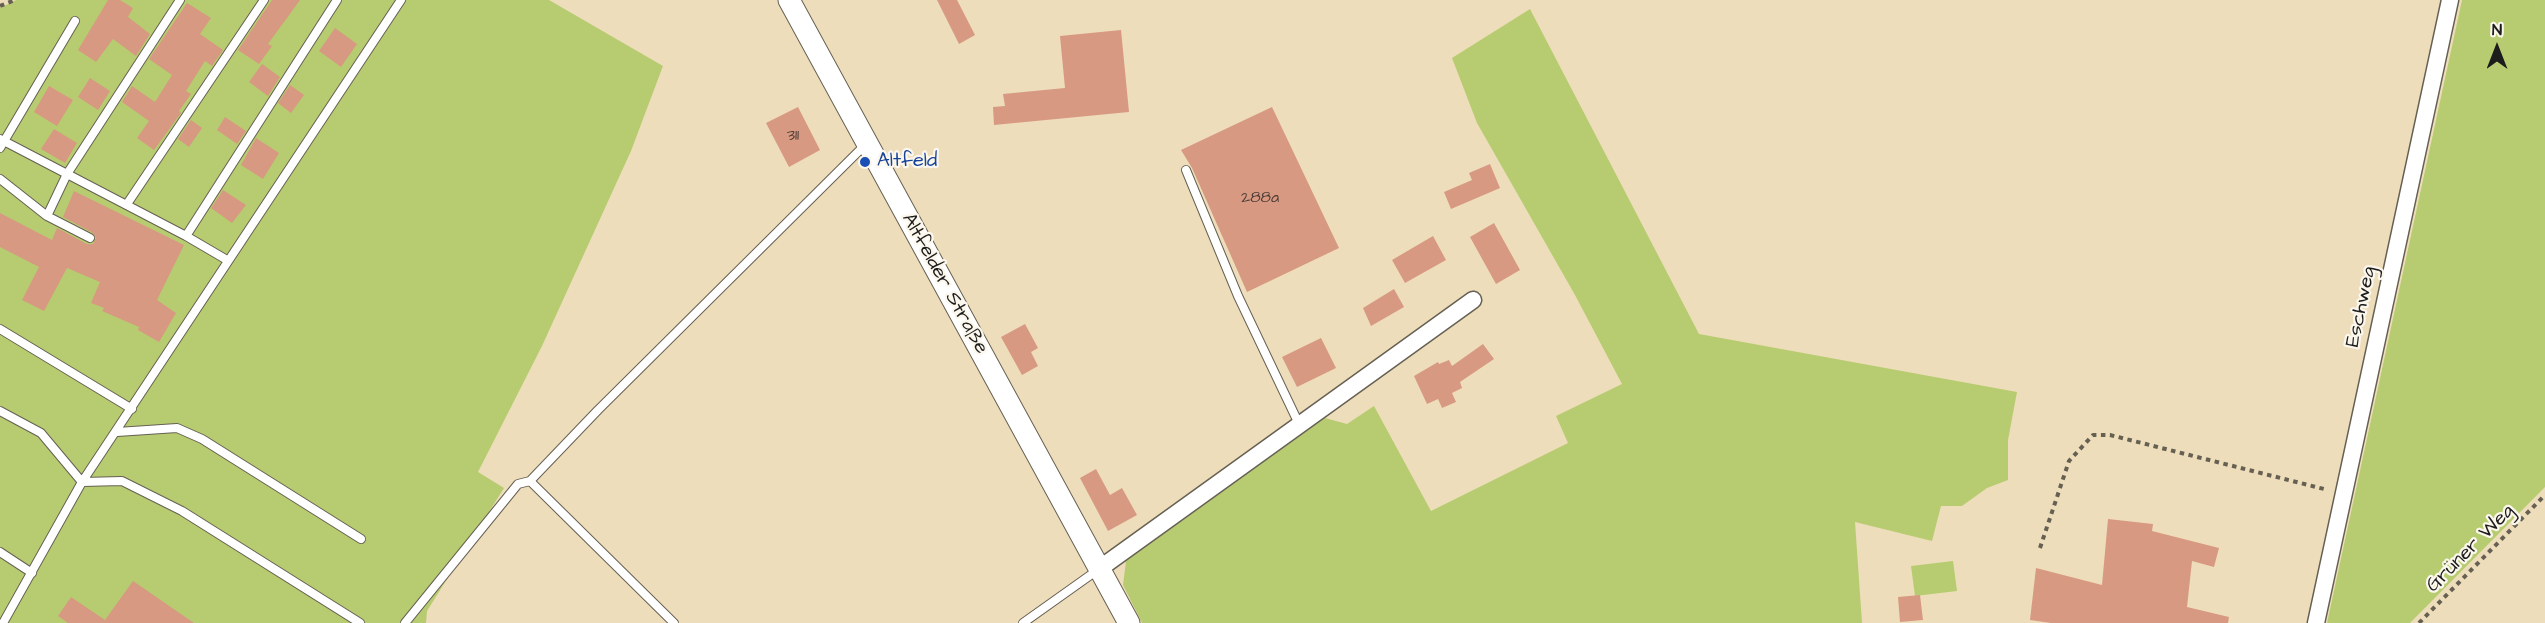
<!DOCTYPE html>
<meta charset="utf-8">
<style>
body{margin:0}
#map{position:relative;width:2545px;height:623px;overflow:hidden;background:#eeddba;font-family:"Architects Daughter",sans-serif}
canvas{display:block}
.north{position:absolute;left:2467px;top:18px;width:60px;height:60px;-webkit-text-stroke:4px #fbf7ec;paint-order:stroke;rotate:0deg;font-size:16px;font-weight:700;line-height:24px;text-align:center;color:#1c1c1c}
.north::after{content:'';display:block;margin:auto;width:21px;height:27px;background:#1c1c1c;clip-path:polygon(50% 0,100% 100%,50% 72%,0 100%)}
</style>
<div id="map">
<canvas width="2545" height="623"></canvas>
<div class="north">N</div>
</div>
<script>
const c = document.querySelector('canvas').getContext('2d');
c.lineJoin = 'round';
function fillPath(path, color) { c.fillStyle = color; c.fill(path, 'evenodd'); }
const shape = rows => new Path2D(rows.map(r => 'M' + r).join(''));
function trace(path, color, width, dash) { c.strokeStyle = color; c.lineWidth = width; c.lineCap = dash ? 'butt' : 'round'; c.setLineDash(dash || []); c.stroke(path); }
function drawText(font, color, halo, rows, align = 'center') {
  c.font = font + ' "Architects Daughter",sans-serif'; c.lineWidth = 4.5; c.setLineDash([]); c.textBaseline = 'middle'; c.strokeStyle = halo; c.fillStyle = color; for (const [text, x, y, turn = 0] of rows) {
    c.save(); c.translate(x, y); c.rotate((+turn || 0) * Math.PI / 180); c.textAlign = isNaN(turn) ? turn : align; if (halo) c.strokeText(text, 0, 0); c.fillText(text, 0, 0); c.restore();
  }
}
fillPath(shape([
 [16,0,549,0,663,66,631,151,542,346,478,472,504,488,427,611,426,623,0,623,0,8],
 [2462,0,2545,0,2545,487,2410,623,2327,623],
 [1530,9,1699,334,2017,392,2008,440,2008,480,1987,488,1962,506,1941,506,1932,541,1855,522,1862,623,1142,623,1123,585,1126,561,1325,418,1347,424,1374,406,1431,511,1568,443,1556,416,1622,384,1575,295,1477,123,1452,58],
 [1953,561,1957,591,1915,596,1911,566]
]), '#b7cc70');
fillPath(shape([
 [108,0,120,0,133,8,128,17,150,34,136,56,113,39,96,62,78,50],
 [272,0,300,0,268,44,272,46,259,64,238,50],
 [937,0,957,0,975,35,959,44],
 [187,3,211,18,200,34,223,50,212,66,205,61,186,91,191,94,179,111,181,113,154,150,137,138,149,121,122,102,132,86,155,102,172,75,149,59],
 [335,28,357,44,341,67,319,51],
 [1121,30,1129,112,994,125,993,107,1005,106,1003,94,1065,88,1060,36],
 [262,64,280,77,268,96,249,82],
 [90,78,110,91,98,110,78,97],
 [290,85,304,95,291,113,278,103],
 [49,86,73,100,57,126,34,112],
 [798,107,820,150,789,167,766,123],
 [1272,107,1339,248,1247,292,1192,168,1181,150],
 [225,117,246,131,237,144,217,130],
 [191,120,202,128,189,147,178,139],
 [54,129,77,143,65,163,41,149],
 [256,138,279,153,263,179,241,165],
 [1490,164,1500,188,1451,209,1444,192,1472,180,1469,173],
 [223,190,246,205,232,223,211,208],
 [74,191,184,245,157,300,176,313,159,342,138,330,139,327,102,311,104,308,91,303,100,282,67,268,44,311,22,300,39,267,0,247,0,213,52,240,57,228,87,244,93,244,96,238,93,233,63,217],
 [1494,223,1520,270,1496,284,1470,237],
 [1433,236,1446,260,1405,283,1392,260],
 [1394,289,1404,307,1371,326,1363,308],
 [1025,324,1038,348,1031,352,1038,366,1022,375,1001,337],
 [1321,338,1336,368,1297,387,1282,357],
 [1483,344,1494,359,1460,382,1462,388,1452,393,1456,402,1442,408,1438,399,1427,404,1414,376,1438,362,1439,364,1449,360,1452,366],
 [1096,469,1110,495,1122,488,1137,515,1108,531,1080,478],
 [2108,519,2153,524,2152,531,2219,548,2214,567,2192,561,2187,607,2229,617,2228,623,2051,623,2030,620,2036,568,2102,585],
 [133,581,194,623,68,623,58,616,71,597,105,620],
 [1920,595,1923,620,1900,622,1898,597]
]), '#d79981');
const service = shape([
 [0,139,186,236,227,260],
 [0,148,75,21],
 [1186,170,1238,296,1299,424],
 [0,179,47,216,90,238],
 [127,204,264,0],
 [47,216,67,174,180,0],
 [186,236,337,0],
 [0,329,132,409],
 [0,411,41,433,82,482,401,0],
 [117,432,177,428,202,439,361,539],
 [530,481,674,623],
 [0,552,32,573],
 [3,623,82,482,122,481,182,511,360,623],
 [405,623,518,484,530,481,598,410,867,143],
 [1023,623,1099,569]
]);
const minor = shape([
 [1099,569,1473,300],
 [2316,623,2450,0]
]);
const tertiary = shape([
 [789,0,1129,623]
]);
trace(service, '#666053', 10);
trace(minor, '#666053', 19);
trace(tertiary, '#666053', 23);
trace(shape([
 [0,6,15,0],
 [2040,548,2069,461,2093,435,2110,435,2328,490],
 [2419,623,2545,495]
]), '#666053', 4, [4.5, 4.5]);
trace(service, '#fff', 8);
trace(minor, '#fff', 16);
trace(tertiary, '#fff', 21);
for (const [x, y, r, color] of [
 [865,162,6,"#1a4fb4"]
]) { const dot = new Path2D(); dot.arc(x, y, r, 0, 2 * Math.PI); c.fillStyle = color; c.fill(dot); trace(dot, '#fbf7ec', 2); }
drawText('16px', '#4b3b35', null, [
 ["311",793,137],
 ["288a",1260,199]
]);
drawText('20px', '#164399', '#fbf7ec', [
 ["Altfeld",877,162]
], 'left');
drawText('20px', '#1c1c1c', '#fbf7ec', [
 ["Altfelder Straße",944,284,61],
 ["Eschweg",2362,307,-78],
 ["Grüner Weg",2471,549,-45]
]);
</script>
